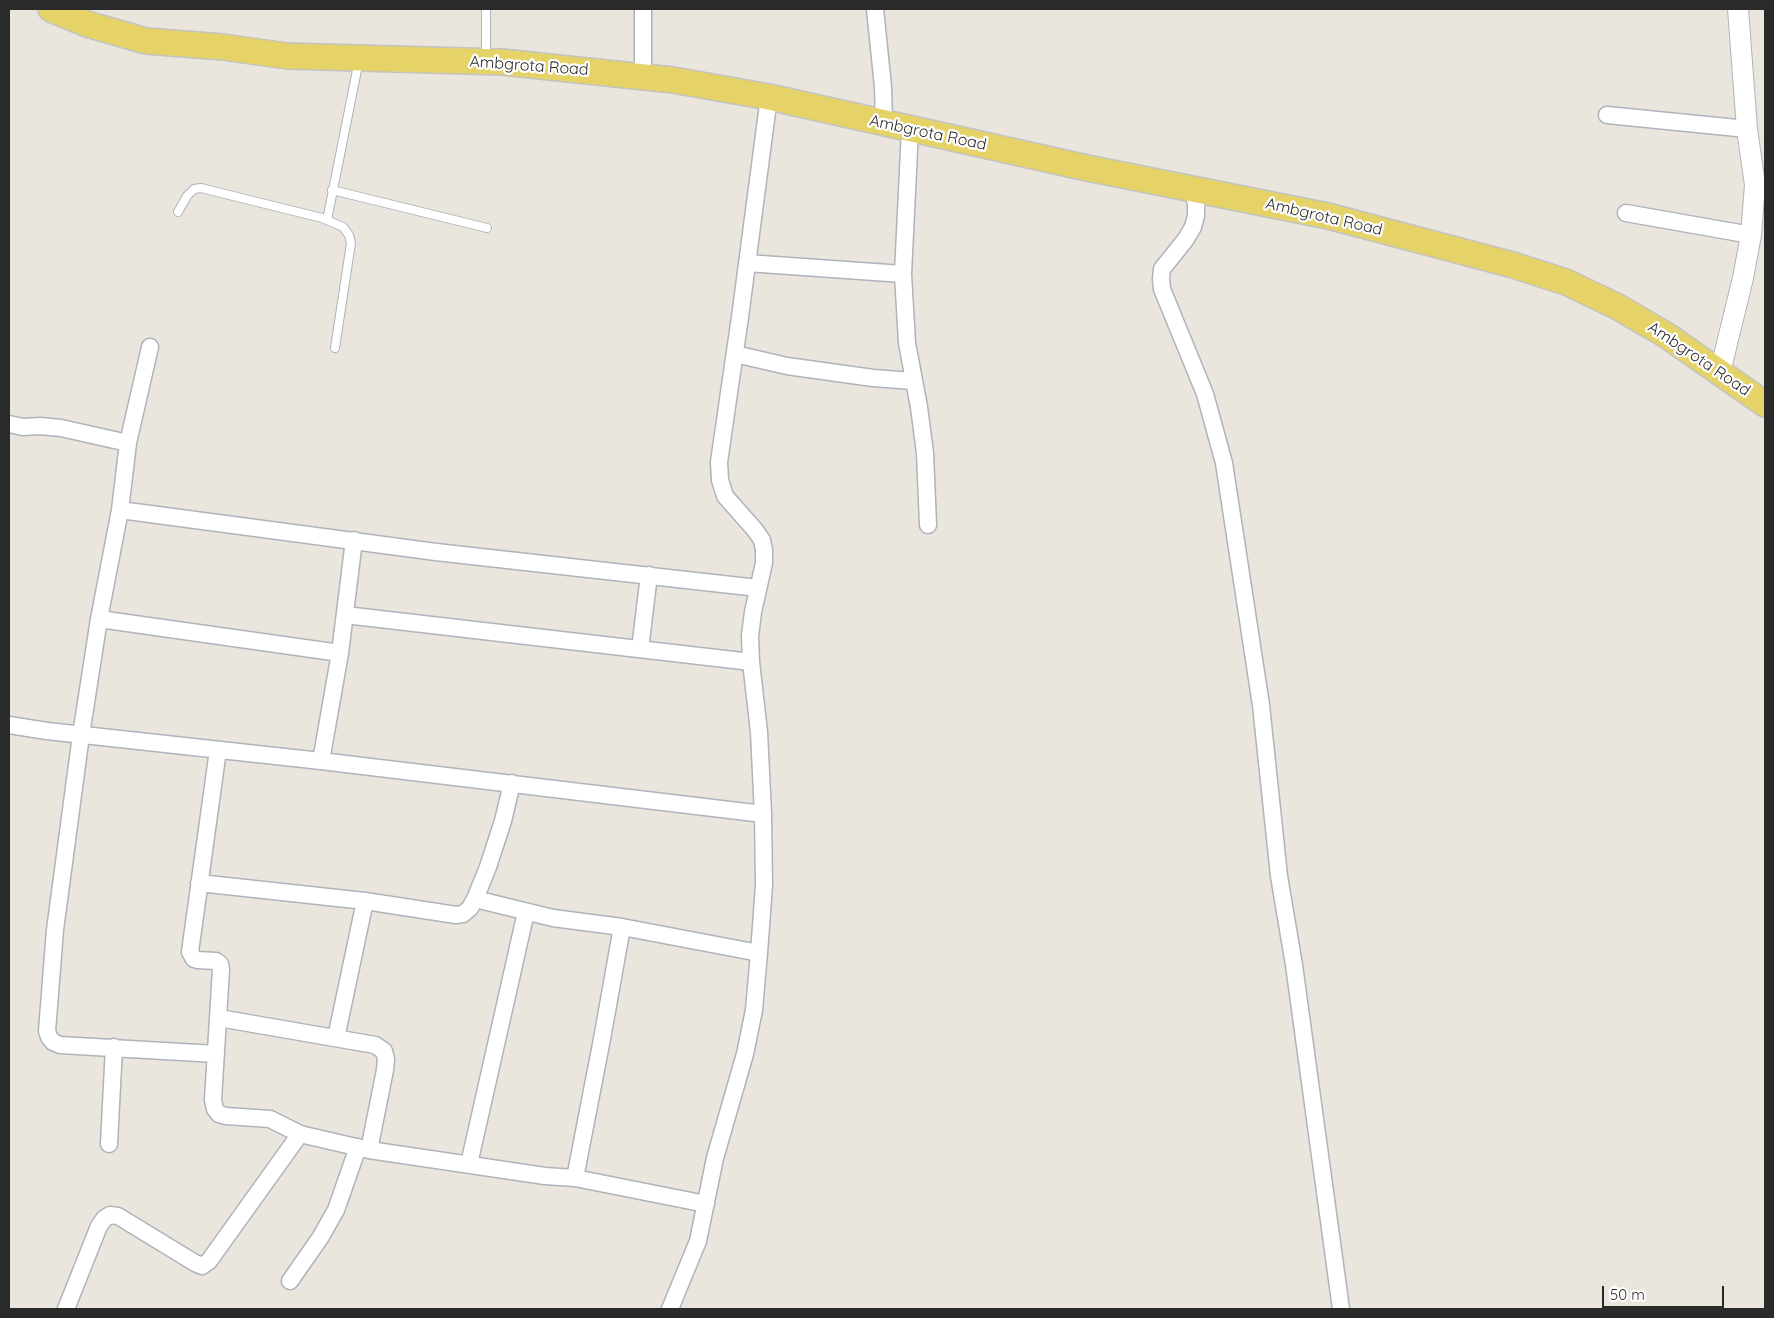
<!DOCTYPE html>
<style>
body{margin:0}
#map{position:relative;width:1774px;height:1318px;overflow:hidden;background:#ebe6dd;font-family:Quicksand,sans-serif}
canvas{display:block}
.frame{position:absolute;inset:0;border:10px solid #2a2a2a;pointer-events:none}
.scale{position:absolute;left:1602px;top:1286px;width:122px;height:22px;box-sizing:border-box;border:2px solid #2a2a2a;border-top:0;padding-left:6px;font-size:15px;line-height:18px;white-space:nowrap;color:#2a2a2a;-webkit-text-stroke:4px #fff;paint-order:stroke}
</style>
<div id="map">
<canvas width="1774" height="1318"></canvas>
<div class="frame"></div>
<div class="scale">50 m</div>
</div>
<script>
const c = document.querySelector('canvas').getContext('2d');
c.lineJoin = 'round';
const shape = rows => new Path2D(rows.map(r => 'M' + r).join(''));
function trace(path, color, width, dash) { c.strokeStyle = color; c.lineWidth = width; c.lineCap = dash ? 'butt' : 'round'; c.setLineDash(dash || []); c.stroke(path); }
function drawText(font, color, halo, rows, align = 'center') {
  c.font = font + ' Quicksand,sans-serif'; c.lineWidth = 4.5; c.setLineDash([]); c.textBaseline = 'middle'; c.strokeStyle = halo; c.fillStyle = color; for (const [text, x, y, turn = 0] of rows) {
    c.save(); c.translate(x, y); c.rotate((+turn || 0) * Math.PI / 180); c.textAlign = isNaN(turn) ? turn : align; if (halo) c.strokeText(text, 0, 0); c.fillText(text, 0, 0); c.restore();
  }
}
const service = shape([
 [486,9,486,57],
 [332,190,487,228],
 [178,212,187,196,194,189,201,188,322,218,343,227,349,235,351,243,335,348],
 [327,220,359,60]
]);
const minor = shape([
 [643,9,643,78],
 [875,9,883,87,884,124],
 [1607,115,1747,129],
 [910,129,903,274,907,343,919,407,925,453,928,525],
 [1193,188,1196,205,1196,216,1193,227,1186,239,1162,269,1161,279,1162,289,1205,394,1224,463,1261,705,1279,876,1294,965,1341,1309],
 [1626,213,1751,235],
 [747,263,903,274],
 [150,347,128,443,120,510,99,619,81,735,55,930,47,1031,49,1037,53,1042,60,1045,216,1054],
 [735,354,787,366,873,378,913,381],
 [9,424,23,427,40,426,61,428,128,443],
 [120,510,436,552,758,588],
 [345,615,751,662],
 [99,619,340,653],
 [640,649,649,575],
 [9,725,47,731,321,761,763,814],
 [218,750,190,952,194,959,198,960,216,961,220,964,221,969,213,1100,215,1109,219,1114,226,1116,270,1119,300,1134,369,1150,545,1176,575,1178,706,1204],
 [321,761,340,653,354,540],
 [199,883,365,901,456,915,463,914,470,908,475,899,488,867,503,821,512,783],
 [475,899,553,918,622,927,759,953],
 [219,1018,375,1045,384,1051,386,1059,385,1070,369,1150],
 [336,1038,365,901],
 [109,1144,114,1047],
 [469,1164,526,912],
 [575,1178,602,1039,622,927],
 [290,1281,320,1238,336,1210,358,1147],
 [66,1309,99,1226,104,1219,110,1215,118,1216,195,1263,202,1266,209,1261,300,1134],
 [670,1309,698,1241,715,1158,745,1054,754,1010,759,953,764,885,763,814,759,732,751,662,750,636,753,612,764,563,764,550,762,540,755,530,725,496,720,480,719,462,740,317,769,97]
]);
const tertiary = shape([
 [1720,372,1743,278,1751,235,1755,185,1747,129,1738,9]
]);
const primary = shape([
 [51,9,87,24,146,41,223,47,287,56,502,62,673,80,769,97,1087,168,1328,216,1513,265,1566,282,1618,307,1666,335,1765,404]
]);
trace(service, '#b0b2bc', 10);
trace(minor, '#b0b2bc', 19);
trace(tertiary, '#b0b2bc', 22);
trace(primary, '#c3c3c3', 28);
trace(service, '#fff', 8);
trace(minor, '#fff', 16);
trace(tertiary, '#fff', 20);
trace(primary, '#e5d368', 25);
drawText('16px', '#2a2a2a', '#fff', [
 ["Ambgrota Road",529,66,4],
 ["Ambgrota Road",928,133,12],
 ["Ambgrota Road",1324,217,13],
 ["Ambgrota Road",1699,359,34]
]);
</script>
